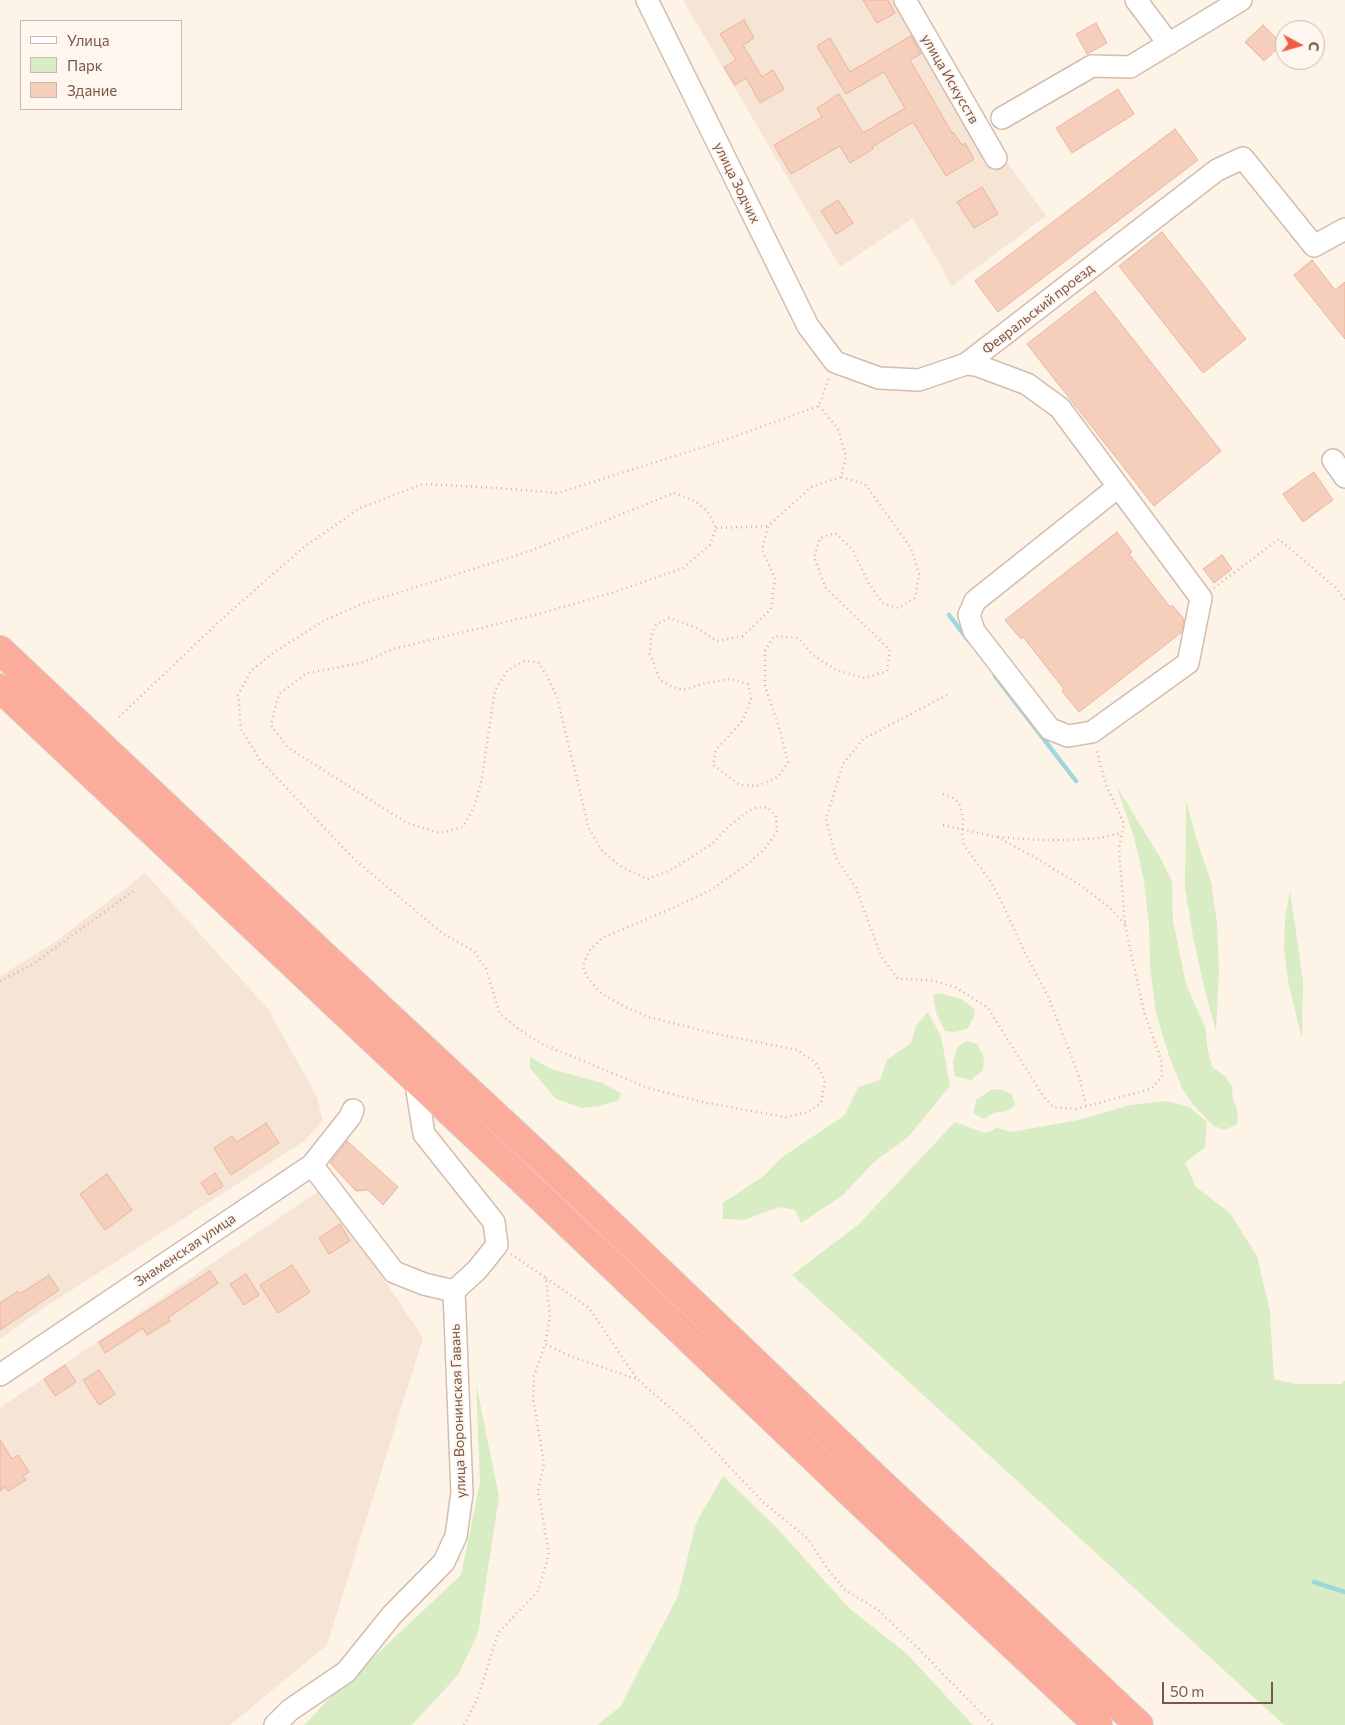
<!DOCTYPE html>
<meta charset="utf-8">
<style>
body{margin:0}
#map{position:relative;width:1345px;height:1725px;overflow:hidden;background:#fef3e7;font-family:Commissioner,sans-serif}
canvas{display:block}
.legend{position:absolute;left:20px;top:20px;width:162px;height:90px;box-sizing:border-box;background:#fff7ef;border:1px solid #cab7ad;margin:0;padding:6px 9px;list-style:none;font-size:15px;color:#7a5749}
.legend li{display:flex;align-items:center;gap:10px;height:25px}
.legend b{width:25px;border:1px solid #cab7ad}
.north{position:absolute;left:1275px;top:20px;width:50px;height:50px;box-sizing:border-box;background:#fff7ef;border:1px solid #cab7ad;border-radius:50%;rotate:96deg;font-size:14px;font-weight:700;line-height:20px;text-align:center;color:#7a5749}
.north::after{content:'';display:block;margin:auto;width:18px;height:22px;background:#f05d44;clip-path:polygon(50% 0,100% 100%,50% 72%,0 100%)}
.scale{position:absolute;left:1162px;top:1682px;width:111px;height:22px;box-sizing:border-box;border:2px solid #7a5749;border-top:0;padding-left:6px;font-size:15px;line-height:18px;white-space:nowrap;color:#7a5749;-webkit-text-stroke:4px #fff7ef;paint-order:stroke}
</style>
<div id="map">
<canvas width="1345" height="1725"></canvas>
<ul class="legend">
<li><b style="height:6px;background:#fff"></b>Улица</li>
<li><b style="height:14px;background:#d8edc4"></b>Парк</li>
<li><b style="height:14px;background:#f6cfbc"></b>Здание</li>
</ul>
<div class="north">С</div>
<div class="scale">50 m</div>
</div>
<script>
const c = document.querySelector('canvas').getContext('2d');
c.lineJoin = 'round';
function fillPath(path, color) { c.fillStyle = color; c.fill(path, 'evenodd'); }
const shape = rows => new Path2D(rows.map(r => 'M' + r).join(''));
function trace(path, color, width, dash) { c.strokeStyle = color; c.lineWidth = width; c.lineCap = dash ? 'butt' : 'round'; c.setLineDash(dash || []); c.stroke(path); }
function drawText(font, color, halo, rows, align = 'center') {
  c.font = font + ' Commissioner,sans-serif'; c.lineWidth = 4; c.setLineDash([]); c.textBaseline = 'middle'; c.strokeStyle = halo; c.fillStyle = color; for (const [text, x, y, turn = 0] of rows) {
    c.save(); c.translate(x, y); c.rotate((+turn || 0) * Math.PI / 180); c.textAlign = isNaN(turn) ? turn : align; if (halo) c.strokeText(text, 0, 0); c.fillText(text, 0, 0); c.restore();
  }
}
fillPath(shape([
 [683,0,894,0,991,170,1006,161,1046,216,952,286,913,218,840,267],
 [145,873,268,1009,317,1097,323,1121,303,1142,42,1309,0,1339,0,976,54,943],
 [323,1188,423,1338,327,1645,230,1725,0,1725,0,1408]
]), '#f6e4d5');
fillPath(shape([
 [1116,785,1161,859,1172,881,1173,921,1186,984,1205,1027,1208,1051,1212,1067,1226,1077,1232,1087,1233,1100,1238,1112,1237,1124,1225,1130,1214,1126,1193,1105,1182,1088,1169,1056,1156,1013,1150,967,1149,925,1144,881,1134,837],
 [1186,800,1196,838,1211,882,1217,923,1219,972,1216,1031,1205,991,1193,937,1185,887],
 [1290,890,1303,981,1302,1039,1289,986,1284,949,1285,918],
 [940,993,961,999,975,1009,974,1017,967,1029,955,1032,945,1031,936,1013,933,995],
 [928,1012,941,1036,950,1086,908,1137,874,1162,843,1195,801,1223,795,1210,779,1207,744,1220,723,1219,723,1203,765,1175,781,1158,845,1115,858,1087,880,1080,887,1060,911,1043,916,1026],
 [966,1041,977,1044,984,1057,983,1070,971,1080,955,1076,953,1062,957,1048],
 [530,1057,551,1069,602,1083,621,1093,619,1100,600,1106,582,1108,556,1099,530,1068],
 [999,1089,1012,1094,1015,1106,1007,1111,994,1113,984,1119,973,1113,976,1100,991,1090],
 [1166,1101,1189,1107,1207,1122,1205,1147,1185,1163,1196,1187,1230,1213,1257,1256,1270,1312,1274,1379,1296,1384,1342,1384,1345,1380,1345,1725,1284,1725,792,1275,859,1224,955,1122,985,1133,997,1128,1011,1132,1079,1120,1130,1105],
 [476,1383,499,1497,478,1633,458,1675,412,1725,304,1725,329,1699,461,1575,480,1482],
 [723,1476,776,1527,849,1608,906,1653,973,1725,597,1725,620,1707,678,1596,696,1523]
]), '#d8edc4');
trace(shape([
 [949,615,968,640],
 [995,676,1076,781],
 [1314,1582,1345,1592]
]), '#9fd7dc', 4.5);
const building = shape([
 [863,0,888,0,895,13,877,23,863,0],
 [744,20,754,38,743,45,762,77,773,70,784,89,760,103,746,78,735,85,724,67,736,60,720,34,744,20],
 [1096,23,1107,43,1087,54,1076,34,1096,23],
 [1263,25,1282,44,1264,61,1245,42,1263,25],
 [911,36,921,54,910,60,952,133,953,132,962,145,965,143,974,159,946,176,913,122,872,147,873,149,850,163,840,146,791,174,774,145,822,117,817,108,839,94,863,133,905,108,884,72,846,94,817,46,830,38,850,72,911,36],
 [1118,89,1134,114,1072,153,1056,128,1118,89],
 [1175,129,1198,160,998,312,975,281,1175,129],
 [982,187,998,214,974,228,957,202,982,187],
 [838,200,853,223,836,234,821,211,838,200],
 [1162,232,1246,339,1203,373,1119,266,1162,232],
 [1312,260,1335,290,1345,282,1345,339,1294,275,1312,260],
 [1095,291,1221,451,1154,506,1027,344,1095,291],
 [1314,472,1333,500,1303,522,1283,494,1314,472],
 [1117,532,1132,552,1129,554,1170,607,1172,605,1184,619,1182,632,1079,712,1062,691,1064,689,1023,637,1021,639,1005,620,1117,532],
 [1222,555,1232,569,1214,583,1203,569,1222,555],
 [266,1123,279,1143,231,1175,214,1148,232,1136,237,1142,266,1123],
 [347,1141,398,1187,383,1205,368,1190,356,1191,330,1163,347,1141],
 [215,1173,223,1186,209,1195,201,1183,215,1173],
 [107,1174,132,1210,105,1230,80,1194,107,1174],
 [340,1224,350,1241,329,1254,319,1238,340,1224],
 [292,1265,310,1292,278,1313,260,1285,292,1265],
 [210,1271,218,1283,168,1318,170,1321,147,1335,143,1328,105,1353,99,1342,210,1271],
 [246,1274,259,1295,244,1305,230,1284,246,1274],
 [49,1275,59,1290,0,1330,0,1303,18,1291,20,1294,49,1275],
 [65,1365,76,1382,55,1396,44,1379,65,1365],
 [99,1370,115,1394,99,1405,83,1380,99,1370],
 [0,1440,12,1459,18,1455,29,1472,23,1476,26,1480,8,1491,5,1487,0,1491,0,1440]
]);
fillPath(building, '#f6cfbc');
trace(building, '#eab39b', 1);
const minor = shape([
 [647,0,808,326,835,362,879,378,919,380,966,364,1217,170,1243,158,1314,246,1345,229],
 [905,0,996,158],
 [1136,0,1169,44],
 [1002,118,1092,66,1130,67,1241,0],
 [966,364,976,365,1027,384,1060,408,1201,598,1188,663,1092,732,1068,736,1050,729,974,631,969,615,975,601,1118,487],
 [1333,460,1345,477],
 [312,1165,394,1272,424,1284,454,1291,477,1270,497,1245,494,1222,424,1134,415,1078],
 [0,1375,312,1165,350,1117,353,1110],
 [275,1725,290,1710,346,1672,392,1615,444,1562,456,1536,462,1493,454,1291]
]);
const highway = shape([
 [0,650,321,953,556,1172,880,1482,1139,1725],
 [0,688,534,1191,859,1501,1098,1725]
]);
trace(minor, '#d4bcae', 24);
trace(highway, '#dcd3d0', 30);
trace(shape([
 [819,406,838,429,846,457,841,477,811,487,768,526,762,550,775,578,771,609,743,636,717,641,695,627,669,618,656,624,651,636,650,654,660,680,672,687,683,690,706,683,732,679,748,684,751,699,743,720,716,750,713,765,740,785,757,786,778,777,788,762,779,727,765,686,765,651,774,636,798,638,813,655,836,670,865,678,887,671,890,650,826,588,814,557,820,538,835,533,852,549,868,582,882,603,899,608,915,598,919,574,911,548,865,484,841,477],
 [674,493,695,501,708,512,716,528,710,545,683,568,615,592,539,614,393,649,361,663,307,673,279,694,271,725,287,747,407,823,440,833,463,827,474,807,481,783,495,690,508,670,524,661,538,662,547,676,557,697,589,829,603,852,622,867,647,879,669,871,711,845,727,828,744,814,754,808,767,807,776,816,777,831,767,846,749,863,711,890,673,908,602,938,589,951,583,966,588,979,601,993,623,1006,648,1017,717,1034,797,1050,815,1062,825,1080,821,1103,808,1112,786,1117,707,1103,648,1088,542,1044,520,1030,500,1014,486,969,474,951,442,933,354,859,260,760,241,729,238,695,251,671,273,653,325,620,359,605,530,551,674,493],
 [716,528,768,526],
 [1214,588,1279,539,1336,588,1345,600],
 [947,695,863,739,843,764,826,819,836,858,856,888,881,956,898,979,930,980,955,987,988,1008,1043,1096,1053,1107,1076,1109,1151,1089,1162,1077,1161,1059,1144,1012,1125,925,1119,848,1124,824,1106,785,1096,748],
 [119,717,224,617,304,547,360,508,423,484,498,488,558,493,719,442,819,406,829,377],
 [943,794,952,797,959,803,963,818,962,834,964,845,991,882,1004,907,1024,951,1048,996,1080,1079,1086,1106],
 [943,825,997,837,1041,861,1080,885,1109,907,1125,924],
 [998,837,1039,840,1070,840,1099,838,1122,833],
 [0,981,33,964,133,891],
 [511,1254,546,1278,550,1317,545,1344,570,1356,636,1379],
 [546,1278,589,1308,637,1379,690,1425,763,1502,808,1539,827,1568,844,1589,878,1610,915,1645,993,1725],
 [464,1725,478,1697,498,1633,538,1591,549,1554,538,1491,544,1463,533,1399,534,1376,545,1344]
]), '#dbb29f', 2.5, [1, 4]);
trace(minor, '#fff', 21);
trace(highway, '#fcac9a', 28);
drawText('14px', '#7a5749', '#fff7ef', [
 ["улица Искусств",950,79,60],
 ["улица Зодчих",737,183,64],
 ["Февральский проезд",1038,309,-38],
 ["Знаменская улица",185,1250,-34],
 ["улица Воронинская Гавань",458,1411,-92]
]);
</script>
